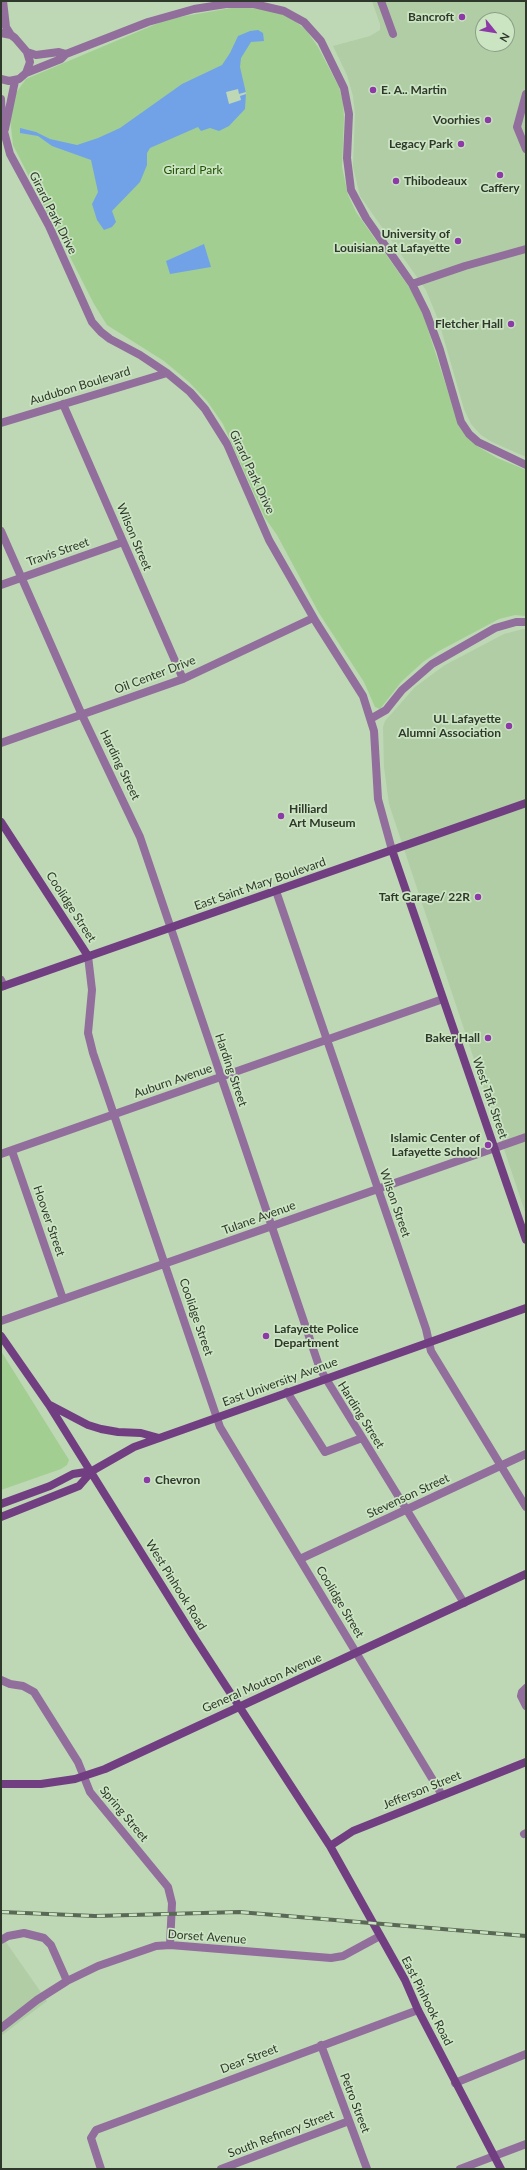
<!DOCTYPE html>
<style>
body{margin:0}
#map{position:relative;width:527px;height:2170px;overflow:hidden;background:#bed7b5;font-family:Lato,sans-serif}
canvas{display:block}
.frame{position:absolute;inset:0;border:2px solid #2e382b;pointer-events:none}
.north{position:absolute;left:475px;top:12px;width:40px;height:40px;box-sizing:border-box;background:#cbe4c2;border:1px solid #8c9f86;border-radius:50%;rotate:120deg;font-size:11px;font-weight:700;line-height:16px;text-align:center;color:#2e382b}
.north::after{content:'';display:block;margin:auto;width:14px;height:18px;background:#8d39a7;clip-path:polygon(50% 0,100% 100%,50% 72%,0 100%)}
</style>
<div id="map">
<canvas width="527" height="2170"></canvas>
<div class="frame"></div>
<div class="north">N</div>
</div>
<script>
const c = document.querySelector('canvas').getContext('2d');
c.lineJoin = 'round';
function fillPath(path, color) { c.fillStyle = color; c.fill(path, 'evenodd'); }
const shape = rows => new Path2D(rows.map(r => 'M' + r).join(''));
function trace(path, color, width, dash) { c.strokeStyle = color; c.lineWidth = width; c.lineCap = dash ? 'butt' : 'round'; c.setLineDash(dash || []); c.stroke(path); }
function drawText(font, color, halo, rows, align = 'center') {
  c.font = font + ' Lato,sans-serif'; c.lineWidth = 3.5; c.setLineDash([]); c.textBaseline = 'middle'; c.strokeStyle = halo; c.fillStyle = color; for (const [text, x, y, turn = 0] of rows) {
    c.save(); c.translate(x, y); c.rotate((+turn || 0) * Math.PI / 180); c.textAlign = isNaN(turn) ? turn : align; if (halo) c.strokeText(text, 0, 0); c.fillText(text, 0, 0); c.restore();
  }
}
fillPath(shape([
 [372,1,526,1,526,457,492,442,481,435,471,424,464,409,439,322,426,290,360,196,353,167,355,114,353,96,347,75,333,46,370,36,380,30,380,24],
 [483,20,507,20,507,44,483,44],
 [523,629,526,629,526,1215,389,804,384,767,383,727,385,721,415,687,445,665,504,634],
 [1,1935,47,2001,1,2036]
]), '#b0cda6');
fillPath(shape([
 [237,7,262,9,280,13,296,22,306,30,318,47,339,87,343,102,344,118,342,167,348,195,356,212,411,290,423,314,459,426,465,435,477,446,497,458,526,470,526,616,515,615,499,619,439,651,423,662,402,681,380,709,375,707,364,682,319,613,277,535,265,518,223,424,207,401,189,382,164,361,107,325,94,304,13,145,10,118,16,93,26,79,168,19],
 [1,1351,69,1460,67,1465,61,1469,1,1490]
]), '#a2ce92');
fillPath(shape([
 [258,30,263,33,264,41,251,42,241,58,240,67,246,93,245,109,229,126,219,131,210,128,201,131,198,127,150,148,147,153,147,165,140,182,112,211,116,222,112,227,104,230,97,220,92,204,98,192,91,160,52,146,38,136,20,133,20,128,36,132,50,139,77,145,98,138,120,128,182,84,222,65,230,53,238,36,250,31],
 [204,244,211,267,170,274,166,261]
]), '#71a2e8');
fillPath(shape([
 [238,89,239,94,246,92,246,94,240,96,241,100,229,104,226,92]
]), '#bed7b5');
trace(shape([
 [3,1,6,27,11,35],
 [381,1,393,34],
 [1,33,11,35,15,38,27,52,30,62,26,73,19,79,9,81,1,79],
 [27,52,36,55,59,52,66,54],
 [26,73,61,59,66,54,148,22,194,9,226,4,254,4,284,11,304,22,321,41,344,88,349,114,347,158,351,190,366,218,412,284,426,312,440,350,461,422,469,434,478,442,526,465],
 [526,94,517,127,526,149],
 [1,99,2,124,10,154,49,226,92,322,101,332,110,339,140,355,167,373,190,392,205,409,227,444,269,540,316,622,363,696,374,731,378,799,392,850],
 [5,129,15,81],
 [412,284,465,266,526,249],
 [63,404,183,679],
 [1,423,167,373],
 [1,531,82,715,140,837,320,1369,464,1603],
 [1,585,123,542],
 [372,718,386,710,402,690,432,664,495,628,516,622,526,622],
 [1,743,183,679,313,618],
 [276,891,426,1329,431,1351,526,1507],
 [88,956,92,990,88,1033,93,1053,220,1427,442,1795],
 [1,980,4,986],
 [12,1151,63,1299],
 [1,1154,443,999],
 [1,1321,526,1137],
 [287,1392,325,1452,362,1438],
 [300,1559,526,1454],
 [1,1680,10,1684,23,1686,34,1692,78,1762,90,1792,168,1887,172,1903,170,1945],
 [526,1688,522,1692,521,1696,526,1706],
 [524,1834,526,1833],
 [1,1940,8,1936,24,1933,44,1938,51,1945,67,1981],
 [1,2028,37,2000,67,1981,98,1966,156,1946,170,1945,331,1958,343,1956,380,1936],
 [321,2045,367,2169],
 [455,2083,526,2054],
 [101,2169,91,2138,96,2130,418,2010],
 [221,2169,349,2121],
 [460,2169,526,2144]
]), '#916e9c', 8);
trace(shape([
 [1,822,88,956],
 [392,850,526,1240],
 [1,987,526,803],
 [1,1336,49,1405,192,1634,330,1846,405,1980,418,2010,501,2169],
 [50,1405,88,1425,101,1429,118,1432,141,1433,159,1438],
 [1,1504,50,1486,73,1474,92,1471],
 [1,1517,79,1486,92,1471,134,1447,526,1308],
 [1,1784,41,1784,75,1779,105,1769,526,1574],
 [330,1846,353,1831,526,1762]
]), '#723e82', 8);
const rail = shape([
 [1,1912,95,1916,239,1912,526,1936]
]);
trace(rail, '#5a6955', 4);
trace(rail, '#cbe4c2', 2.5, [8]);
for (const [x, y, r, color] of [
 [462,17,4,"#8d39a7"],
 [373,90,4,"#8d39a7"],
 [488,120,4,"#8d39a7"],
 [461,144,4,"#8d39a7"],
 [500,175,4,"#8d39a7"],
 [396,181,4,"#8d39a7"],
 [458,241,4,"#8d39a7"],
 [511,324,4,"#8d39a7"],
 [509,726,4,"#8d39a7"],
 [281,816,4,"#8d39a7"],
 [478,897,4,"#8d39a7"],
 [488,1038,4,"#8d39a7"],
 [488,1145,4,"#8d39a7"],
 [266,1336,4,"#8d39a7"],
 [147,1480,4,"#8d39a7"]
]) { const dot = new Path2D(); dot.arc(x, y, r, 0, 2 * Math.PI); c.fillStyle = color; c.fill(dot); trace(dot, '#cbe4c2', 1.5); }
drawText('bold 12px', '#2e382b', '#cbe4c2', [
 ["Bancroft",454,17],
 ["E. A.. Martin",381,90,"left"],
 ["Voorhies",480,120],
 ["Legacy Park",453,144],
 ["Thibodeaux",404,181,"left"],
 ["Caffery",500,188,"center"],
 ["University of",450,234],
 ["Louisiana at Lafayette",450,248],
 ["Fletcher Hall",503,324],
 ["UL Lafayette",501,719],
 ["Alumni Association",501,733],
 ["Hilliard",289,809,"left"],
 ["Art Museum",289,823,"left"],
 ["Taft Garage/ 22R",470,897],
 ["Baker Hall",480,1038],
 ["Islamic Center of",480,1138],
 ["Lafayette School",480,1152],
 ["Lafayette Police",274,1329,"left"],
 ["Department",274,1343,"left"],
 ["Chevron",155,1480,"left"]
], 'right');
drawText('12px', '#215304', '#cbe4c2', [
 ["Girard Park",193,170]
]);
drawText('12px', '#2e382b', '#cbe4c2', [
 ["Girard Park Drive",53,213,63],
 ["Audubon Boulevard",80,386,-17],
 ["Girard Park Drive",252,472,65],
 ["Wilson Street",134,537,67],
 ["Travis Street",58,552,-19],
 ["Oil Center Drive",155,675,-21],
 ["Harding Street",120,765,64],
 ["East Saint Mary Boulevard",260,884,-19],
 ["Coolidge Street",71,907,57],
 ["Harding Street",231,1070,71],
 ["Auburn Avenue",173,1081,-19],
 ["West Taft Street",490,1098,71],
 ["Wilson Street",395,1203,71],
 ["Tulane Avenue",259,1218,-20],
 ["Hoover Street",49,1221,71],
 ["Coolidge Street",196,1317,71],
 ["East University Avenue",280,1382,-20],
 ["Harding Street",361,1415,58],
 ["Stevenson Street",408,1496,-25],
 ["West Pinhook Road",176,1585,58],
 ["Coolidge Street",340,1602,59],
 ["General Mouton Avenue",262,1683,-24],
 ["Jefferson Street",422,1790,-22],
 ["Spring Street",124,1814,50],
 ["Dorset Avenue",207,1937,4],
 ["East Pinhook Road",427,2001,63],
 ["Dear Street",249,2059,-21],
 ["Petro Street",355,2103,69],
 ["South Refinery Street",281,2134,-21]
]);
</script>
